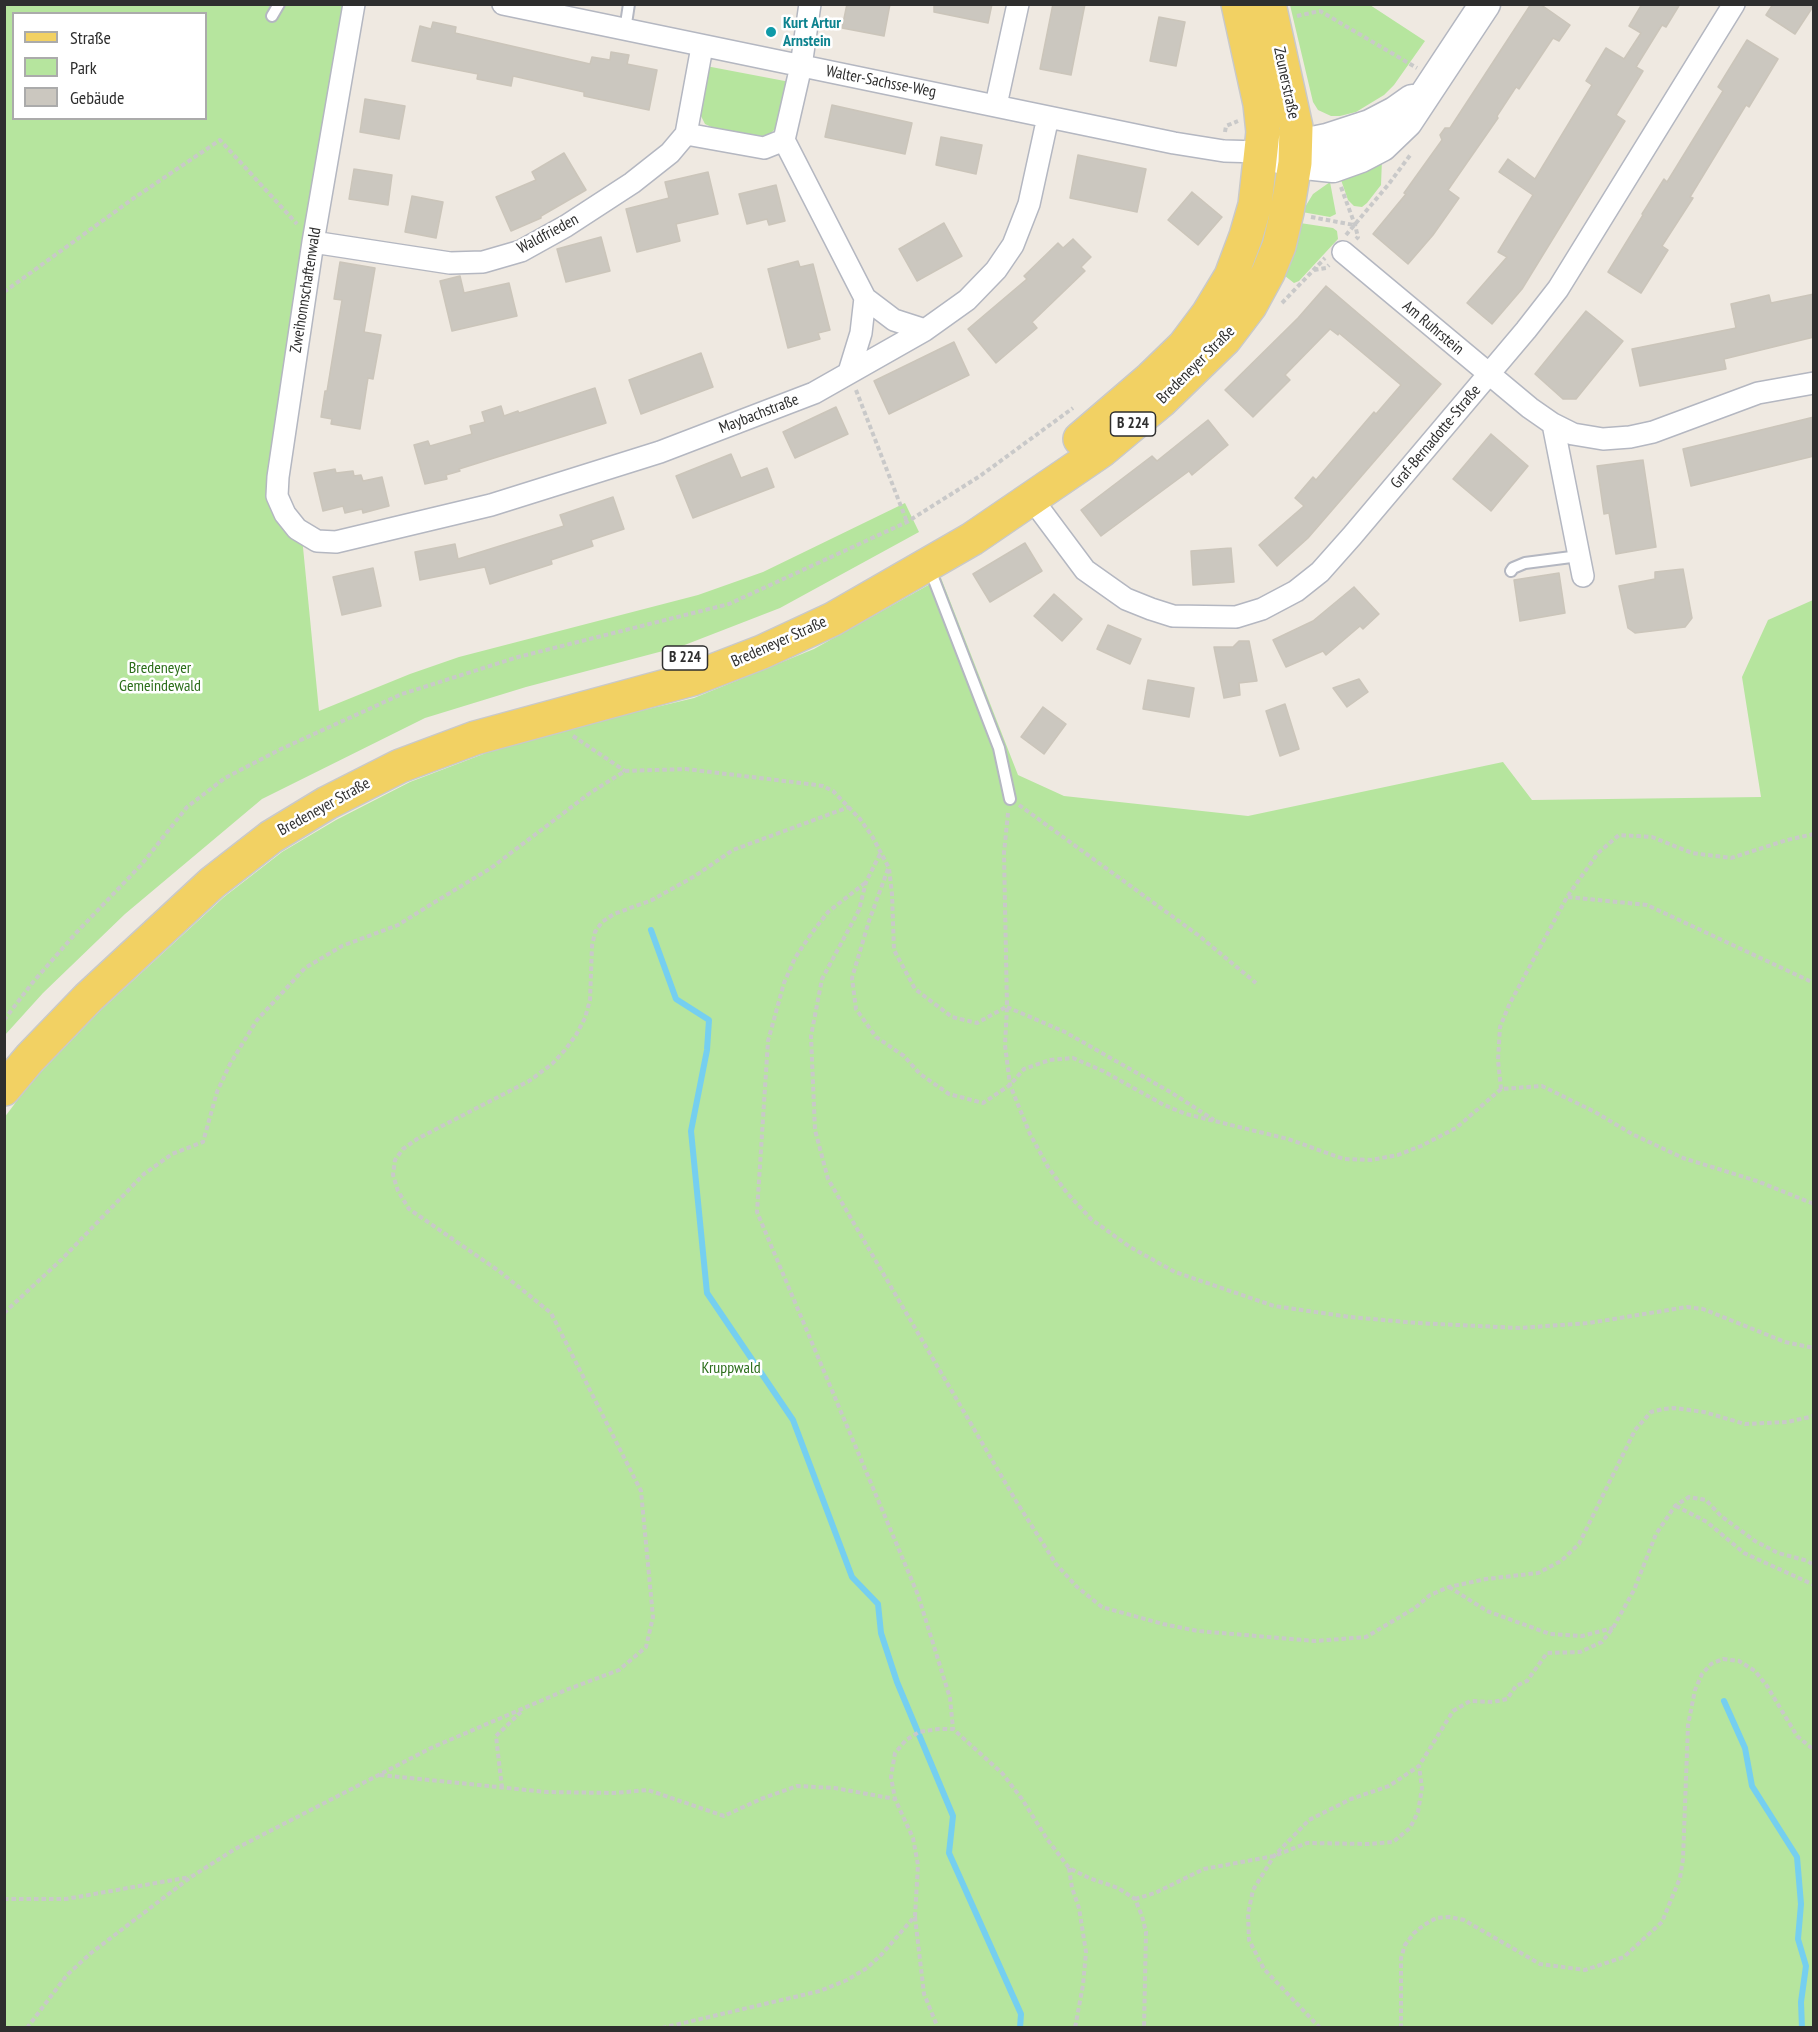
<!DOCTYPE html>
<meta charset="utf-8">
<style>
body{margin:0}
#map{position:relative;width:1818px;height:2032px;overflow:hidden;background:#efe9e1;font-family:"PT Sans Narrow",sans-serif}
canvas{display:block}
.frame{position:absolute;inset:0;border:6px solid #2e2e2e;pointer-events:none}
.legend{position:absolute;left:12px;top:12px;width:195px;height:108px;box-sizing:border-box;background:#fff;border:2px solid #ababab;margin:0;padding:8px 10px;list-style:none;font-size:18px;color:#2e2e2e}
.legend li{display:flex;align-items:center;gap:12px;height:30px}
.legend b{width:30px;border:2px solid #ababab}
</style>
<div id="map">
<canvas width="1818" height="2032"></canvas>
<div class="frame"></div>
<ul class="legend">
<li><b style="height:8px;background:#f2d163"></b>Straße</li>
<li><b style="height:16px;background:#b6e59e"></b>Park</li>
<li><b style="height:16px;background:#cbc7bf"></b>Gebäude</li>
</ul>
</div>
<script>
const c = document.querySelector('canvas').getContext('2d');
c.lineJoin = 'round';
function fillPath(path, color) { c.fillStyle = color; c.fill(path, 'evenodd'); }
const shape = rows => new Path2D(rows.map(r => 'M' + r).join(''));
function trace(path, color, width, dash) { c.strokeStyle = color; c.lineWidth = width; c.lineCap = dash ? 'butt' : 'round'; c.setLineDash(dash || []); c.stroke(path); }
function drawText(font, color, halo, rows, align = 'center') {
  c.font = font + ' "PT Sans Narrow",sans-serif'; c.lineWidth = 5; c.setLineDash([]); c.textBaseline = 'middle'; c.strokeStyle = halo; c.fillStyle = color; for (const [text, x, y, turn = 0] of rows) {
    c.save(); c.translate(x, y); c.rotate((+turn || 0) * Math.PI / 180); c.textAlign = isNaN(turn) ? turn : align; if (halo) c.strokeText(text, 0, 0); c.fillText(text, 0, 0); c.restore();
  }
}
fillPath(shape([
 [5,5,352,5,275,476,302,537,319,711,410,674,459,657,698,595,763,572,905,503,919,532,780,608,682,646,526,687,425,718,262,799,125,914,43,993,5,1035],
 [14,14,206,14,206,118,14,118],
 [1290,5,1370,5,1425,41,1394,85,1384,95,1356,112,1340,116,1331,116,1318,110,1313,102],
 [706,66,790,82,779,125,770,134,754,138,722,132,705,124,698,110],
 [1382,159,1381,185,1367,203,1362,207,1354,206,1348,200,1340,177],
 [1330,182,1336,214,1330,217,1302,212,1313,194],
 [1300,223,1333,228,1337,231,1338,239,1299,281,1294,283,1285,276,1292,258],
 [941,578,1018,775,1064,796,1248,816,1503,762,1532,800,1761,797,1742,677,1768,620,1813,600,1813,2027,5,2027,4,1118,31,1082,101,1010,224,897,282,852,336,820,410,782,486,753,565,729,694,698,814,649]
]), '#b6e59e');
trace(shape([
 [651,930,676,999,709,1020,707,1050,691,1131,707,1293,793,1420,852,1577,878,1604,881,1633,897,1682,953,1816,949,1853,1021,2014,1020,2028],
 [1724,1701,1745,1748,1752,1786,1797,1857,1801,1904,1798,1939,1806,1966,1801,2002,1802,2028]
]), '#75cff0', 6);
const building = shape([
 [847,4,890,4,884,36,842,28,847,4],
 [934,4,992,4,988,23,934,12,934,4],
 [1053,4,1085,4,1071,75,1040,69,1053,4],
 [1531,4,1540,4,1570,25,1559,41,1553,38,1519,89,1516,87,1497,116,1498,118,1448,190,1459,198,1433,235,1408,264,1373,234,1406,194,1404,193,1442,140,1440,135,1445,128,1450,128,1531,4],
 [1642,4,1680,4,1666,27,1662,25,1636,67,1643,71,1616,115,1625,121,1522,289,1492,324,1467,303,1507,257,1498,252,1533,195,1499,172,1508,159,1535,179,1592,85,1586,81,1606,48,1624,59,1641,33,1629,26,1642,4],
 [1773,4,1814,4,1814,5,1795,34,1766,15,1773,4],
 [1159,17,1185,22,1176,66,1150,61,1159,17],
 [433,22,456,27,455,33,590,64,592,57,610,60,611,52,629,55,627,64,657,70,649,110,584,96,584,92,513,76,511,86,477,79,478,74,412,61,420,26,431,29,433,22],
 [1747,40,1778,59,1749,107,1746,105,1690,197,1693,198,1662,246,1668,250,1641,293,1608,272,1643,215,1642,214,1664,179,1667,182,1723,91,1718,87,1747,40],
 [365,99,405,106,399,139,360,132,365,99],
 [832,105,912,123,905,154,825,137,832,105],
 [941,137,982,145,976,174,936,165,941,137],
 [564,153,586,190,541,216,541,218,511,231,496,197,536,180,532,172,564,153],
 [1078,155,1146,169,1137,212,1070,198,1078,155],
 [354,169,392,175,388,205,349,199,354,169],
 [708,172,718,214,676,224,680,241,637,252,626,209,669,198,665,182,708,172],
 [776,185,785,221,769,225,767,219,747,224,739,194,776,185],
 [1192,192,1222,217,1198,245,1168,220,1192,192],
 [412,196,443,202,436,238,405,232,412,196],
 [944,223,962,256,917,281,899,249,944,223],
 [601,237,610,271,566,282,557,249,601,237],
 [1073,239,1091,257,1081,267,1085,271,1032,322,1037,328,996,363,968,329,1027,279,1024,276,1058,243,1063,248,1073,239],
 [798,261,800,267,813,264,830,330,818,333,820,339,788,348,768,269,798,261],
 [340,262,375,268,364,332,381,335,373,379,368,378,360,429,331,424,332,419,321,417,325,391,327,391,342,300,334,299,340,262],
 [460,276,464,293,509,283,517,316,452,331,440,281,460,276],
 [1326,286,1441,384,1308,538,1277,566,1259,545,1304,506,1295,498,1313,477,1316,480,1374,412,1376,414,1401,385,1339,333,1338,335,1330,329,1285,375,1290,380,1253,417,1225,390,1298,318,1326,286],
 [1814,294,1814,337,1724,359,1726,369,1640,386,1632,349,1736,328,1731,304,1769,295,1771,303,1814,294],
 [1586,311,1623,341,1576,399,1563,399,1535,374,1586,311],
 [954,342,969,375,889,414,874,381,954,342],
 [701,353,713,387,641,414,629,380,701,353],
 [595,388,606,423,459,469,460,471,446,475,447,479,425,484,414,445,428,441,430,446,472,434,470,426,485,422,482,412,501,406,504,416,518,411,519,413,595,388],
 [836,407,848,434,795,458,783,432,836,407],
 [1814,417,1814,456,1691,486,1683,449,1814,417],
 [1208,420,1228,445,1192,475,1189,471,1101,536,1081,510,1152,456,1157,461,1208,420],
 [1491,434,1528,466,1491,511,1453,479,1491,434],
 [731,454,741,478,767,468,774,487,693,518,676,476,731,454],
 [1643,460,1656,547,1616,554,1609,513,1604,514,1597,466,1643,460],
 [335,469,336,473,353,471,354,476,361,475,363,481,382,477,389,506,363,513,362,509,345,513,343,506,323,511,314,473,335,469],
 [613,497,624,529,591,540,593,546,551,560,552,564,490,584,485,567,420,580,415,552,455,544,458,559,564,526,560,515,613,497],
 [1025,543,1042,571,990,602,973,574,1025,543],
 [1231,548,1234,582,1193,585,1191,551,1231,548],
 [373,568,381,606,342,615,333,577,373,568],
 [1683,569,1692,618,1685,627,1635,633,1628,628,1619,586,1655,579,1655,572,1683,569],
 [1559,573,1565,613,1520,621,1514,580,1559,573],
 [1354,587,1379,614,1363,629,1360,626,1326,655,1323,651,1286,667,1273,640,1313,621,1354,587],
 [1054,594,1082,619,1062,641,1034,616,1054,594],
 [1108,625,1141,639,1130,664,1097,649,1108,625],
 [1239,641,1249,641,1257,681,1239,683,1240,695,1224,698,1214,647,1233,647,1239,641],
 [1359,679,1368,692,1347,707,1333,688,1359,679],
 [1148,680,1194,688,1189,717,1143,709,1148,680],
 [1285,704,1299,749,1280,756,1266,711,1285,704],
 [1043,707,1066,724,1044,754,1021,737,1043,707]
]);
fillPath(building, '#cbc7bf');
trace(building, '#cbc5ba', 1.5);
const lane = shape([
 [272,16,279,4],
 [625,30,629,4],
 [929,567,999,748,1010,799],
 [1511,571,1513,568,1525,563,1579,556]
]);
const street = shape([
 [354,4,313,242,278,477,277,496,285,514,297,529,317,541,336,542,491,505,660,452,814,393,925,330,967,300,996,270,1013,245,1029,204,1048,117],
 [503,4,1174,143,1224,151,1261,152],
 [702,47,686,134,764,148,784,140,801,66,810,4],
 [996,105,1018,4],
 [784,140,865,298,894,320,925,330],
 [313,242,450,263,483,262,521,251,566,226,632,183,670,153,686,134],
 [1343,252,1530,408,1553,424,1573,434,1603,439,1630,437,1653,432,1758,393,1814,383],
 [849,372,861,333,865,298],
 [1553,424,1583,576],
 [1032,499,1085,570,1126,599,1151,609,1173,616,1236,617,1262,609,1296,591,1320,572,1352,536,1526,330,1558,289,1734,4]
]);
const secondary = shape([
 [1273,150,1327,139,1370,125,1395,112,1412,100],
 [1261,152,1295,163,1333,167,1361,157,1382,146,1407,122,1485,4]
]);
const primary = shape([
 [1080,439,1150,379,1184,346,1208,314,1231,276,1246,236,1255,205,1263,132,1260,104,1238,4],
 [4,1089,30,1058,88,998,212,883,271,837,327,803,400,766,475,738,692,679,762,652,833,619,972,539,1101,451,1161,401,1225,339,1250,306,1268,273,1279,246,1287,212,1295,163,1296,127,1269,4]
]);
trace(lane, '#b4b7c1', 14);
trace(street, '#b4b7c1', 24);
trace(secondary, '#b4b7c1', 33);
trace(primary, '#c9c9c9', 36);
trace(shape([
 [1297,16,1320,11,1417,68],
 [1225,132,1226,126,1238,121],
 [1341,187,1355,225,1358,237,1356,239],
 [1311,217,1354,225],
 [1346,235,1388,185,1411,154],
 [1314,270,1326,268,1329,265],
 [4,292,134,198,220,140,297,224],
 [1282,303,1325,258],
 [856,390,907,522],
 [573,736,625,771],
 [1019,805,1198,935,1256,983],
 [1008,813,1004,853,1007,1007,1005,1045,1010,1085,1030,1134,1048,1167,1067,1193,1091,1219,1130,1247,1175,1272,1274,1306,1350,1317,1417,1323,1519,1328,1589,1323,1687,1307,1703,1309,1785,1342,1814,1348],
 [880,854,866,882,859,910,822,979,811,1036,815,1130,828,1179,1016,1501,1056,1564,1077,1587,1102,1607,1163,1624,1198,1631,1315,1641,1366,1637,1415,1608,1430,1595,1449,1587,1486,1579,1538,1573,1561,1561,1579,1544,1635,1430,1651,1412,1663,1409,1675,1408,1704,1412,1745,1424,1787,1422,1814,1416],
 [888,869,869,921,852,978,856,1009,876,1037,904,1056,920,1074,949,1094,983,1103,1010,1085,1024,1069,1050,1060,1073,1058,1103,1071,1164,1105,1186,1114,1288,1139,1344,1159,1371,1160,1398,1155,1421,1146,1456,1128,1501,1089,1542,1086,1595,1112,1632,1134,1683,1158,1757,1181,1814,1204],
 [865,883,828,912,811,934,795,958,784,983,768,1041,757,1212,918,1595,950,1698,953,1729],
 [1568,897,1647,905,1814,983],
 [1007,1007,1065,1032,1172,1093,1214,1120],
 [4,1020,33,982,76,933,142,864,187,807,225,778,281,749,402,694,518,657,729,604,907,522,980,476,1073,408],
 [1501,1089,1498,1060,1500,1027,1509,1005,1567,897,1598,853,1619,835,1652,837,1692,853,1731,858,1787,840,1814,834],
 [4,1313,62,1259,144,1174,172,1154,203,1142,217,1092,230,1064,257,1020,305,968,342,946,398,925,430,905,491,868,590,793,625,771,686,769,809,784,823,786,833,791,860,819,872,836,889,868,892,894,894,950,915,989,952,1017,977,1023,1006,1007],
 [1676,1506,1707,1522,1744,1553,1814,1585],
 [1449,1587,1487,1611,1550,1634,1582,1636,1613,1628],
 [380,1775,547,1792,614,1793,648,1790,724,1816,761,1799,797,1786,835,1788,895,1799],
 [502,1788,496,1736,522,1711],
 [1814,1811,1814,1813],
 [1069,1868,1072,1888,1079,1908,1086,1952,1083,1985,1075,2028],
 [4,1899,66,1899,190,1877],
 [1135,1899,1155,1893,1204,1869,1274,1856,1307,1843,1368,1844,1393,1842,1410,1828,1418,1812,1422,1788,1419,1766],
 [915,1917,924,1994,938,2028],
 [27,2028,67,1975,91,1953,191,1877,235,1849,431,1748,566,1690,619,1670,646,1647,653,1617,641,1491,551,1313,499,1271,409,1209,398,1191,393,1175,395,1160,403,1149,417,1139,529,1081,552,1064,565,1050,576,1035,585,1018,590,1000,592,946,595,932,602,922,614,914,652,900,695,876,733,850,849,807],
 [662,2028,820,1991,847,1980,867,1968,882,1954,915,1916,918,1865,913,1838,895,1799,891,1777,895,1753,906,1740,919,1732,938,1729,953,1729,1002,1773,1022,1799,1047,1839,1069,1868,1089,1878,1118,1888,1135,1899,1142,1916,1146,1932,1144,2028],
 [1320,2028,1264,1969,1249,1940,1248,1914,1253,1890,1274,1856,1309,1820,1351,1799,1389,1786,1419,1766,1453,1711,1470,1701,1493,1702,1507,1699,1516,1686,1527,1681,1547,1653,1580,1652,1602,1642,1613,1628,1634,1590,1656,1534,1675,1506,1689,1497,1706,1500,1721,1516,1755,1541,1778,1553,1808,1561,1814,1566],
 [1401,2028,1401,1958,1405,1945,1414,1933,1424,1925,1436,1918,1450,1917,1464,1920,1540,1964,1585,1970,1624,1957,1662,1922,1680,1878,1683,1859,1688,1725,1695,1690,1702,1674,1711,1664,1723,1659,1739,1661,1755,1671,1767,1686,1797,1736,1814,1750]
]), '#c9c9c9', 4, [4.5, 3]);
trace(lane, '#fff', 10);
trace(street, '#fff', 21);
trace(secondary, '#fff', 30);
trace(primary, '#f2d163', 33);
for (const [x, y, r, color] of [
 [771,32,6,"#0f9aa8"]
]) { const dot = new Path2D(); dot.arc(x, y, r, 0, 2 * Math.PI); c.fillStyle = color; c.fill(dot); trace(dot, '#fff', 2); }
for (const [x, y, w] of [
 [1133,424,45],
 [685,658,45]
]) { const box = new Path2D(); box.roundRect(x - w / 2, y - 12, w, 24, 4.5); c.fillStyle = '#fff'; c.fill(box); trace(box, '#2e2e2e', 1.5); }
drawText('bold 15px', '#2e2e2e', null, [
 ["B 224",1133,424],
 ["B 224",685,658]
]);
drawText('bold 16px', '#0d838f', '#fff', [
 ["Kurt Artur",783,23],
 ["Arnstein",783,41]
], 'left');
drawText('16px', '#2e2e2e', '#fff', [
 ["Walter-Sachsse-Weg",881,82,11],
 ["Zeunerstraße",1286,83,78],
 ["Waldfrieden",548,234,-28],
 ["Zweihonnschaftenwald",306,290,-81],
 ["Am Ruhrstein",1433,328,40],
 ["Bredeneyer Straße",1196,365,-45],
 ["Maybachstraße",759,414,-21],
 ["Graf-Bernadotte-Straße",1436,437,-50],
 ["Bredeneyer Straße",779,642,-24],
 ["Bredeneyer Straße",324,807,-29]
]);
drawText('16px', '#2c6e1b', '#fff', [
 ["Bredeneyer",160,668],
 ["Gemeindewald",160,686],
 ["Kruppwald",731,1368]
]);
</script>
